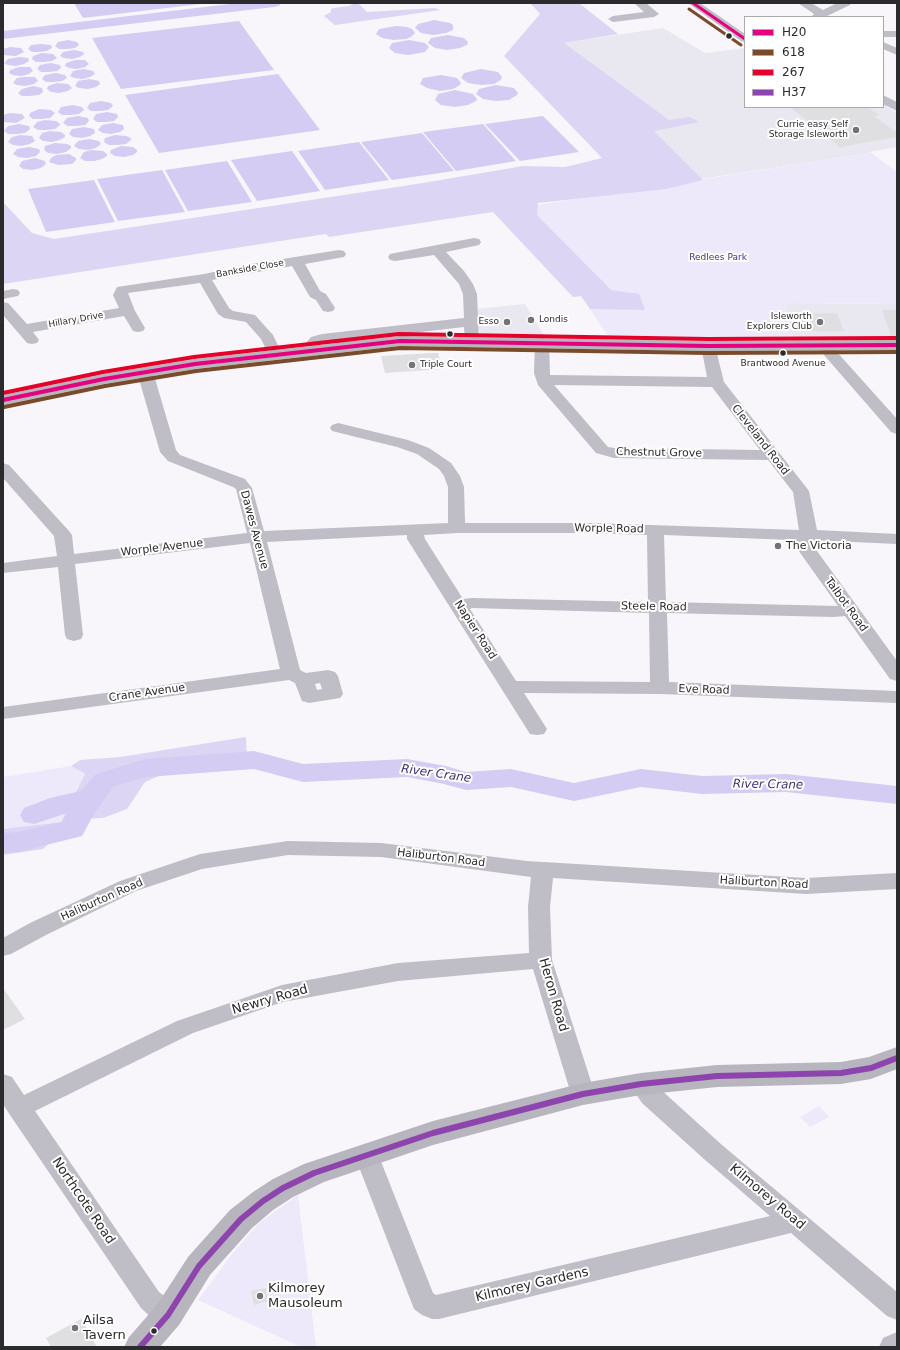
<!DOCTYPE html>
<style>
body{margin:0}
#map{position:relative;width:900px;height:1350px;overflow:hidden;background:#f8f6fa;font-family:"DejaVu Sans",sans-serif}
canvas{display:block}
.frame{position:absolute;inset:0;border:4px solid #2b2b2d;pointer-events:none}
.legend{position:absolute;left:744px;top:16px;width:140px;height:92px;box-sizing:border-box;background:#fff;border:1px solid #aaaaab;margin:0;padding:5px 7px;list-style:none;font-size:12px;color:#2b2b2d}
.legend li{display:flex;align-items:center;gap:8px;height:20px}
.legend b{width:20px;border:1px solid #aaaaab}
</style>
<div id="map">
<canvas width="900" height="1350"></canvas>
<div class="frame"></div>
<ul class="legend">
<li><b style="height:5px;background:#e5007d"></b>H20</li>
<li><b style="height:5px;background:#7a4b2a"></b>618</li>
<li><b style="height:5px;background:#e4002b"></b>267</li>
<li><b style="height:5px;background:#8e44ad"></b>H37</li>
</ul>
</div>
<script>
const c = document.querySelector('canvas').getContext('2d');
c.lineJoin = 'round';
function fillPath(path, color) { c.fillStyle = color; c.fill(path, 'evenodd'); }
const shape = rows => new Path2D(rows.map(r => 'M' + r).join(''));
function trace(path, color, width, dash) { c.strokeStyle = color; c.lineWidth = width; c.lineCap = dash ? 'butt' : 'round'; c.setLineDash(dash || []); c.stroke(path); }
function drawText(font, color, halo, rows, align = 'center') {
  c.font = font + ' "DejaVu Sans",sans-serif'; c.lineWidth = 4; c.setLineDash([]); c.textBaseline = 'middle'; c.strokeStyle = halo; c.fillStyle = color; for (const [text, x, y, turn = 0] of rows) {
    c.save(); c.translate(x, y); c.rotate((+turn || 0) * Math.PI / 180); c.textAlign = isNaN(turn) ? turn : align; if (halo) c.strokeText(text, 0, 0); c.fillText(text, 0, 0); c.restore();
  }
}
fillPath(shape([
 [663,28,705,53,745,48,745,107,883,107,883,104,897,113,897,147,869,152,871,153,700,179,557,44],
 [785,303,897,304,897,337,793,338],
 [525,304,545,337,488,335,481,333,478,329,477,309]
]), '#e9e7f0');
fillPath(shape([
 [871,153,897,172,897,304,786,303,793,338,610,339,581,296,573,297,493,212],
 [71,766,85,774,61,822,3,829,3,777],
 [819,1106,829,1117,810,1127,800,1117],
 [298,1195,316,1347,301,1347,198,1300,232,1254,259,1223]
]), '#ede9fb');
fillPath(shape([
 [355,3,358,3,367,12,435,8,440,10,335,25,324,16,331,12,331,9,334,8,349,6],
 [530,3,579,3,618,34,564,43,669,120,690,117,699,122,654,131,703,180,666,189,538,203,537,215,611,290,639,294,645,310,590,309,581,296,573,297,493,212,329,237,326,234,3,284,3,202,32,233,54,239,423,183,523,166,565,167,602,158,504,56,540,14],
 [246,737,247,758,161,775,145,782,127,809,103,818,80,819,58,835,43,849,3,855,3,829,61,822,85,774,71,766,80,760,120,757]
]), '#dcd6f4');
fillPath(shape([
 [74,3,209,3,83,18],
 [434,20,450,23,453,25,453,30,446,33,433,35,421,33,415,28,418,24],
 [239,21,274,70,121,89,92,38],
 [396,26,407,27,412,29,415,33,411,37,406,39,394,40,382,38,376,34,379,29],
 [448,35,464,38,468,42,467,45,460,48,447,50,435,48,428,43,431,38],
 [68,40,77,42,79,45,75,48,67,49,59,49,55,46,58,42],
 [409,40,425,43,429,47,425,52,420,53,408,55,395,53,389,48,392,43],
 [42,44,51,45,52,48,47,51,39,52,32,52,28,49,31,45],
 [10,47,21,48,24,52,16,56,3,55,3,49],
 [74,50,83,52,84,54,80,57,72,59,64,58,60,56,63,52],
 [42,53,53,54,57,58,52,61,44,62,36,62,32,59,33,56],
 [19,57,28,58,29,61,24,64,16,66,8,65,4,63,8,59],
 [75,60,85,60,89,64,85,67,77,69,69,68,65,66,66,63],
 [51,63,60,65,61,68,57,71,49,72,41,72,37,69,40,65],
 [19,67,30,67,33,71,29,74,21,76,13,75,9,73,10,70],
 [84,69,93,71,95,74,90,77,82,79,74,78,70,76,73,71],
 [481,69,498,72,502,77,501,80,494,84,481,85,468,83,461,78,464,73],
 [56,73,65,75,67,78,62,81,54,82,46,82,42,79,45,75],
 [278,74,320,130,159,153,125,95],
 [441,75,457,78,461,83,460,85,453,89,440,91,427,88,420,84,423,78],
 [24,77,35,77,38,81,34,84,25,86,17,85,13,83,17,78],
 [89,79,99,81,100,84,96,87,88,89,79,88,75,86,78,81],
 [57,83,68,84,72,88,68,91,59,93,51,92,47,89,48,86],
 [496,85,514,88,518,93,517,95,509,100,496,101,483,99,476,94,479,89],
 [33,86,42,88,43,92,39,95,30,96,22,96,18,93,22,89],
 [455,90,473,94,477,99,476,101,468,105,455,107,441,105,435,100,438,94],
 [101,101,111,103,113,106,108,110,100,111,91,111,87,108,90,103],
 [73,105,82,107,84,110,79,114,71,115,62,115,58,112,61,107],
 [39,109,51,110,55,113,50,118,41,119,33,119,29,116,30,113],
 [107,112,117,114,118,117,114,121,106,122,97,122,93,119,96,114],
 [10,113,22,114,25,118,16,123,3,122,3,115],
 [78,116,88,118,89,121,85,125,76,126,68,126,63,123,67,118],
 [543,116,579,152,520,161,485,124],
 [45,120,56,121,60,124,60,125,55,129,47,130,38,130,33,127,37,122],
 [113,123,123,125,124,129,120,132,111,134,103,133,98,130,102,125],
 [19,124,29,126,30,129,25,133,17,134,8,134,4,131,8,126],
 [483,124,516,161,456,171,423,132],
 [84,127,94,129,95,133,90,136,82,138,73,137,69,134,72,129],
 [50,131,61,132,65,135,65,137,60,140,52,142,43,141,39,138,42,133],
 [422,133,454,171,392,180,361,142],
 [20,135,32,136,35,141,30,144,21,146,13,145,8,142,12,137],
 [115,135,126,136,131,138,131,140,126,144,118,145,109,145,104,142,105,138],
 [89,139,99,141,101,144,96,148,88,150,79,149,74,146,78,141],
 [359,142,389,180,325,190,298,151],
 [55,143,67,144,71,146,71,148,66,152,57,154,48,153,44,150,45,146],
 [121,146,133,147,137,150,137,152,133,155,124,157,115,156,110,153,111,150],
 [29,147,39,149,40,152,36,156,27,158,18,157,13,154,17,149],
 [91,150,103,151,107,154,107,156,102,159,94,161,85,161,80,158,84,152],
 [292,151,320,191,257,201,231,160],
 [69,154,76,158,76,160,72,164,58,165,49,162,51,158,56,155],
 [35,158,45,161,46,164,41,168,32,170,23,169,19,166,22,161],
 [227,161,252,202,188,211,165,170],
 [162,170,185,212,118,221,97,179],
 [94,180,115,222,46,232,28,189]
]), '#d4ccf2');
fillPath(shape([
 [238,3,281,3,279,6,274,7,3,39,3,31,238,3],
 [254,751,303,764,407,759,446,766,466,772,511,769,574,783,641,769,702,776,786,774,897,786,897,804,786,792,702,794,641,787,574,801,511,787,466,790,444,784,407,777,303,782,254,769,147,777,114,786,95,812,82,836,18,852,3,853,3,833,18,832,62,822,67,813,34,824,24,822,20,815,24,808,50,798,81,791,96,774,146,759,254,751]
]), '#d4ccf2');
fillPath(shape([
 [790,107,867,107,879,115,874,116,897,133,897,137,840,147],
 [882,310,897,310,897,338,892,339],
 [837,313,844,331,802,331,796,314],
 [432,353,438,353,443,369,385,373,381,356],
 [3,988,25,1019,3,1030],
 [266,1288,268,1301,254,1305,251,1291],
 [81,1319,97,1347,51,1347,46,1338]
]), '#dfdfe1');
fillPath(shape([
 [634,3,646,3,659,14,654,17,613,22,608,19,613,16,644,12,634,3],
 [688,3,700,3,745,34,745,42,741,41,688,3],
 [798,3,811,3,823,10,837,3,851,3,850,5,825,17,811,17,814,14,798,3],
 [883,31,897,31,897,37,883,37,883,31],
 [883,42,897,48,897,55,883,49,883,42],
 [883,95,897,102,897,111,883,104,883,95],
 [474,238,479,239,481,242,479,245,446,252,464,271,473,284,477,294,479,341,477,344,472,345,467,344,465,341,464,327,351,340,352,347,350,350,345,351,340,350,337,341,324,342,313,347,308,346,306,343,311,337,322,334,464,318,463,294,459,284,434,255,395,261,390,260,388,257,390,254,395,253,474,238],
 [339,250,344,251,346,254,344,257,305,264,320,291,326,294,335,308,333,311,328,312,323,311,316,300,310,297,292,266,212,280,229,308,233,311,255,315,273,335,282,354,280,357,275,358,270,357,261,339,246,322,224,318,218,314,200,283,128,293,135,311,145,328,143,331,138,332,133,331,124,316,33,332,39,340,37,343,32,344,27,343,3,315,3,302,8,303,27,324,119,308,113,295,117,287,204,274,251,264,339,250],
 [13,289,18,290,20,293,18,296,3,299,3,291,13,289],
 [542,338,547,339,549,342,550,375,707,377,701,346,703,343,708,342,713,343,715,346,724,382,809,491,817,530,897,534,897,544,809,540,897,661,897,681,890,679,845,616,833,617,667,613,669,682,897,691,897,703,660,694,524,693,547,729,544,734,537,735,530,734,407,539,407,535,267,542,300,670,306,673,328,670,335,672,338,676,343,694,340,698,309,703,302,701,295,683,289,680,3,719,3,707,280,669,250,543,75,564,83,635,81,639,74,641,67,639,65,635,58,567,3,573,3,563,57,556,54,536,3,478,3,463,9,465,69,531,72,535,74,554,247,533,236,489,233,487,168,461,160,452,137,372,140,369,145,367,150,369,153,372,176,450,180,455,245,479,252,488,264,531,448,523,448,487,444,476,439,469,417,454,397,447,332,431,330,428,332,425,338,423,408,440,429,448,451,463,460,476,464,487,465,523,591,523,799,530,793,492,768,460,614,458,596,453,538,385,534,373,535,342,537,339,542,338],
 [554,385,712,387,760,450,614,448,608,447,554,385],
 [457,533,591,533,647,535,648,602,472,598,463,599,425,539,424,535,457,533],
 [664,535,791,540,838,606,666,602,664,535],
 [472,608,649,613,650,682,516,681,470,609,472,608],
 [320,683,322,689,317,690,315,684,320,683],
 [828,342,833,343,836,351,897,419,897,434,891,432,824,355,821,346,823,343,828,342],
 [288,841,381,843,527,861,806,878,897,873,897,889,806,894,553,878,550,907,552,960,595,1094,592,1101,583,1104,574,1101,571,1094,533,969,398,981,283,1002,193,1033,35,1111,159,1292,178,1306,181,1315,178,1324,168,1327,158,1324,141,1308,10,1115,3,1104,3,1074,12,1077,24,1095,177,1021,282,985,398,963,529,953,528,907,531,877,381,857,288,855,202,869,136,891,46,935,11,954,3,956,3,938,30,923,120,881,200,854,288,841],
 [641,1074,650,1077,660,1089,722,1145,897,1292,897,1320,887,1316,791,1233,439,1319,432,1319,422,1315,414,1309,354,1154,357,1147,366,1144,375,1147,378,1154,433,1293,436,1295,770,1216,704,1159,642,1103,629,1084,632,1077,641,1074],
 [897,1332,897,1347,879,1347,883,1338,897,1332]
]), '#bfbdc5');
fillPath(shape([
 [400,336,708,341,897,340,897,350,708,351,400,346,195,369,104,384,3,405,3,395,104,374,195,359,400,336],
 [897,1047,897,1069,871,1079,841,1084,717,1087,641,1095,583,1105,433,1145,324,1182,293,1197,273,1210,252,1228,210,1275,179,1325,160,1347,124,1347,129,1337,157,1305,188,1257,230,1210,253,1192,273,1179,304,1164,433,1121,583,1083,641,1073,717,1065,841,1062,869,1057,897,1047]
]), '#b7b5be');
trace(shape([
 [693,3,745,39]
]), '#e5007d', 3);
trace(shape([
 [3,400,104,379,195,364,400,341,708,346,897,345]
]), '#e5007d', 4);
trace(shape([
 [689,9,741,45]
]), '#7a4b2a', 3);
trace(shape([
 [4,407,105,386,196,371,400,348,708,353,897,352]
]), '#7a4b2a', 4);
trace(shape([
 [3,393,103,372,194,357,399,334,708,339,897,338]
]), '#e4002b', 4);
trace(shape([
 [140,1347,168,1315,199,1266,241,1219,263,1201,283,1188,314,1173,433,1133,583,1094,641,1084,717,1076,841,1073,871,1068,897,1058]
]), '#8e44ad', 6);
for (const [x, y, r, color] of [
 [729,36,3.5,"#2b2b2d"],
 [856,130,4,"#737275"],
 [531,320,4,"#737275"],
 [507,322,4,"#737275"],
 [820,322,4,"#737275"],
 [450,334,3.5,"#2b2b2d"],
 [783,353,3.5,"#2b2b2d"],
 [412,365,4,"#737275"],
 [778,546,4,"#737275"],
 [260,1296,4,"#737275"],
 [75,1328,4,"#737275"],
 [154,1331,3.5,"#2b2b2d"]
]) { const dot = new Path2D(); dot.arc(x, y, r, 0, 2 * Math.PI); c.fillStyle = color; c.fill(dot); trace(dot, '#fff', 1.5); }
drawText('9px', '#2b2b2d', '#fff', [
 ["Currie easy Self",848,125],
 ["Storage Isleworth",848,135],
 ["Isleworth",812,317],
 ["Explorers Club",812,327],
 ["Londis",539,320,"left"],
 ["Esso",499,322],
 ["Triple Court",420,365,"left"]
], 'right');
drawText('9px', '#453371', '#fff', [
 ["Redlees Park",718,258]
]);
drawText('9px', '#2b2b2d', '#fff', [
 ["Bankside Close",250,269,-10],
 ["Hillary Drive",76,320,-10]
]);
drawText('9px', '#2b2b2d', '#fff', [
 ["Brantwood Avenue",783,364]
]);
drawText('11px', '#2b2b2d', '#fff', [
 ["Cleveland Road",760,440,52],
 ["Chestnut Grove",659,453,1],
 ["Worple Road",609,529,1],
 ["Dawes Avenue",254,530,75],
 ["Worple Avenue",162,548,-7],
 ["Talbot Road",846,605,54],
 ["Steele Road",654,607,1],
 ["Napier Road",475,630,57],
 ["Eve Road",704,690,2],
 ["Crane Avenue",147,693,-8],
 ["Haliburton Road",441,858,7],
 ["Haliburton Road",764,883,3],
 ["Haliburton Road",102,900,-24]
]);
drawText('11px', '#2b2b2d', '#fff', [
 ["The Victoria",786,546]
], 'left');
drawText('italic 12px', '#43316e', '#fff', [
 ["River Crane",436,774,8],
 ["River Crane",768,785,1]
]);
drawText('13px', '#2b2b2d', '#fff', [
 ["Heron Road",553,995,74],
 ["Newry Road",270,1000,-16],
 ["Kilmorey Road",767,1197,40],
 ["Northcote Road",83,1201,56],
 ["Kilmorey Gardens",532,1285,-13]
]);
drawText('13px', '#2b2b2d', '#fff', [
 ["Kilmorey",268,1289],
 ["Mausoleum",268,1304],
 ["Ailsa",83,1321],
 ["Tavern",83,1336]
], 'left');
</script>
